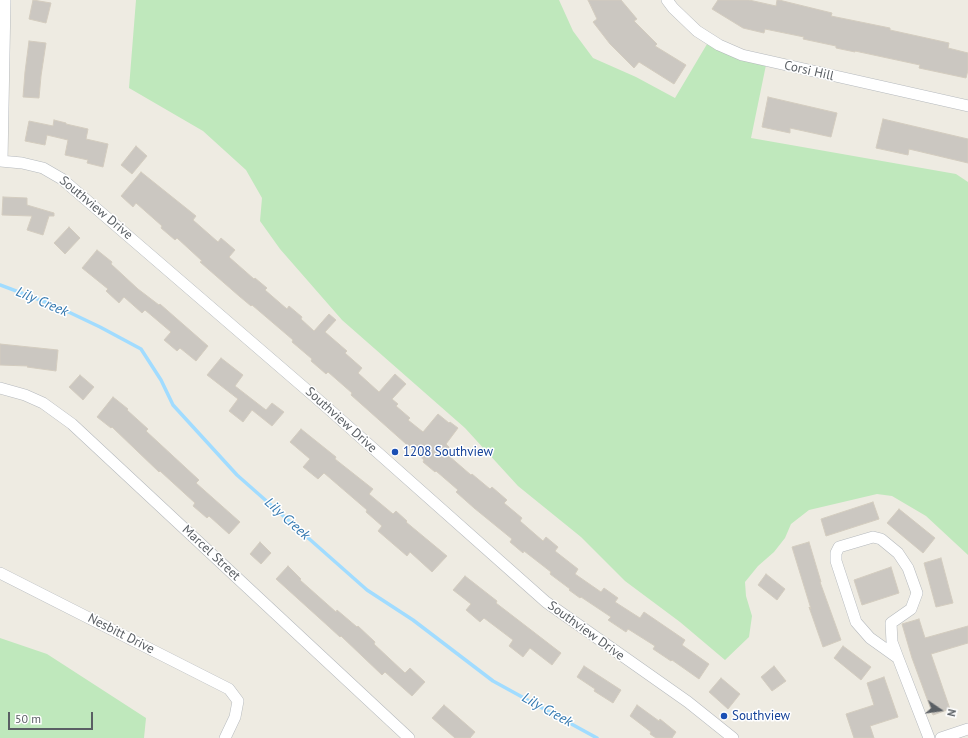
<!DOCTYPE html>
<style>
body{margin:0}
#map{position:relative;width:968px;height:738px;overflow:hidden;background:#eeebe2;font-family:"PT Sans",sans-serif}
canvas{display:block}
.north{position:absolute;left:920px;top:690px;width:40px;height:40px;-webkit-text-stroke:3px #fff;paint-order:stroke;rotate:103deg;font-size:11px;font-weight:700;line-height:16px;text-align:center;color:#5a5f64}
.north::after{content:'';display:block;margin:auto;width:14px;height:18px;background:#5a5f64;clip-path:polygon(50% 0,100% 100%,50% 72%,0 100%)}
.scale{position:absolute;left:8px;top:712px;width:85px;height:18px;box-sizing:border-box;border:2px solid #5a5f64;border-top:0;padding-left:5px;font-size:12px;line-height:14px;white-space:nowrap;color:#5a5f64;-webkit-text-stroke:3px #fff;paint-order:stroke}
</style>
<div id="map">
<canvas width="968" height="738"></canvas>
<div class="north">N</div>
<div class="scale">50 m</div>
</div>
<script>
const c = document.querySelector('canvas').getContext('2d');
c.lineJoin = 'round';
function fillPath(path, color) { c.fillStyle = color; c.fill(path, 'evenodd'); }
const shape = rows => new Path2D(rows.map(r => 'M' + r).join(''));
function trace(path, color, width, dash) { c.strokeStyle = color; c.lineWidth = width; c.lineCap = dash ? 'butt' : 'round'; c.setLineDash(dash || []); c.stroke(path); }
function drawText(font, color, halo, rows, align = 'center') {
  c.font = font + ' "PT Sans",sans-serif'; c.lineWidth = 3; c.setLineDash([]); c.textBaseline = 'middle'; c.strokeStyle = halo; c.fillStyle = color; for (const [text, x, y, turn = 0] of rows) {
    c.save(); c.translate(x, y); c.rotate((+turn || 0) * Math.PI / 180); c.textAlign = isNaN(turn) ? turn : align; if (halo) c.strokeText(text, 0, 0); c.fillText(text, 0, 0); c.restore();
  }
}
fillPath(shape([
 [136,0,559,0,573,31,593,58,636,77,675,98,710,39,767,60,751,138,956,174,968,182,968,555,926,516,892,496,877,494,809,510,791,524,785,538,774,552,758,566,745,582,746,596,752,616,749,637,725,660,680,622,625,581,581,537,518,486,465,428,342,320,280,249,260,221,262,198,246,170,203,131,129,88],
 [0,638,47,654,146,718,144,738,0,738]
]), '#bfe8bc');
trace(shape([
 [0,285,56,306,100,327,141,349,161,380,173,405,237,475,367,590,413,620,493,681,597,738]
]), '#a1dcff', 3.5);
const building = shape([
 [33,0,51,3,46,23,29,19,33,0],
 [588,0,621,0,637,19,634,21,657,44,655,46,686,65,674,84,639,62,634,68,610,44,593,22,597,19,588,0],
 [718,0,749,0,776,6,777,0,779,0,832,13,831,16,890,28,890,30,949,43,948,48,968,53,968,70,966,78,919,68,920,65,855,51,855,52,836,48,836,46,803,39,804,37,765,29,764,33,743,28,712,9,718,0],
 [29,41,46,43,41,76,39,98,23,97,25,72,29,41],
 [768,97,837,113,831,137,790,128,790,133,762,127,768,97],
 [883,119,968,139,968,163,909,149,908,155,876,148,883,119],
 [54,120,66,123,66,124,88,129,86,139,108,144,103,167,87,163,88,160,65,155,68,140,47,135,45,145,25,141,29,121,53,126,54,120],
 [136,146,147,156,132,174,121,165,136,146],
 [141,172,196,216,193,220,218,242,221,238,235,250,229,257,254,279,255,278,267,288,265,290,287,309,289,306,302,317,301,319,314,331,329,314,336,320,325,332,347,351,345,353,362,368,358,373,379,392,395,374,406,384,392,399,398,404,396,406,410,418,408,420,423,432,438,414,449,423,450,422,458,428,446,444,453,451,449,456,471,475,472,474,490,489,492,487,507,500,504,503,522,518,520,521,543,541,546,537,558,547,555,551,578,569,575,574,601,592,604,588,618,598,615,602,640,618,644,612,685,640,682,645,709,664,699,679,672,660,671,661,653,649,655,646,628,629,626,632,608,620,611,617,581,597,580,598,569,590,570,589,550,574,551,572,524,551,523,553,510,542,512,539,474,508,456,492,458,490,436,471,435,472,423,462,424,460,351,395,352,393,328,372,326,374,311,361,312,359,292,342,293,340,252,305,251,306,239,296,200,262,202,261,177,238,175,240,161,228,162,226,136,203,133,207,121,196,141,172],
 [3,197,27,198,27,205,54,213,54,216,49,216,43,235,27,230,32,216,2,215,3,197],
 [69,227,80,238,65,254,54,243,69,227],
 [97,250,112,262,111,264,138,289,159,305,160,304,208,346,196,361,180,348,177,351,164,340,171,332,145,310,142,313,124,297,119,303,106,291,108,289,82,268,97,250],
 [0,344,58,350,56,371,27,367,28,366,0,365,0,344],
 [221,358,243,375,235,386,266,410,272,403,284,412,272,426,252,410,243,422,229,411,238,399,207,375,221,358],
 [80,375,94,387,83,400,69,387,80,375],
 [113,397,128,409,127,410,148,429,146,431,199,480,196,483,240,522,229,534,209,516,207,518,193,506,195,503,160,471,159,472,112,427,111,428,97,417,113,397],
 [301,429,336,457,335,459,373,489,369,494,393,514,396,511,407,521,406,522,447,556,432,572,410,552,407,556,378,531,382,526,366,512,367,510,324,473,318,479,303,467,310,459,290,442,301,429],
 [873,502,879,519,826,536,821,519,873,502],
 [899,509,935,538,923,553,887,523,899,509],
 [260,542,271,553,261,564,250,554,260,542],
 [809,542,821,582,820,582,841,640,823,647,809,607,811,609,792,547,809,542],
 [941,558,953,603,936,607,924,563,941,558],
 [288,566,301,579,300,580,336,612,337,610,357,627,358,626,375,642,374,644,405,673,410,668,425,682,412,696,385,672,382,675,341,636,340,637,328,626,276,579,288,566],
 [891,567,899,593,862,605,854,580,891,567],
 [766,574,785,589,777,600,758,585,766,574],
 [465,576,497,601,496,603,561,653,552,665,530,648,523,657,509,646,513,640,484,618,480,622,466,610,471,604,453,590,465,576],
 [919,619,925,638,968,626,968,643,931,654,950,709,933,715,912,658,902,624,919,619],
 [843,646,871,667,861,680,834,658,843,646],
 [584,666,621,690,613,703,594,691,595,689,577,677,584,666],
 [774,666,786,681,772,691,761,677,774,666],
 [884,677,898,717,870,726,874,738,854,738,846,714,874,705,867,683,884,677],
 [721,678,740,694,728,709,709,692,721,678],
 [444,705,475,732,470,738,455,738,432,718,444,705],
 [637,705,659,721,660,719,676,732,672,738,656,738,650,734,651,732,630,716,637,705]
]);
fillPath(building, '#cbc7c1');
trace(building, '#d3ccbf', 1);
const minor = shape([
 [667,0,673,8,697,31,719,45,742,55,968,106],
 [0,161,22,163,43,168,62,179,322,403,546,602,688,702,733,738],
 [2,161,5,0],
 [0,388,25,395,43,403,72,424,409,738],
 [0,573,229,689,238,701,235,717,225,738],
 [898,658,870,638,856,622,836,561,836,553,839,547,873,537,881,539,898,553,908,568,917,593,911,609,891,623,892,642,898,658,929,738],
 [941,738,968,729]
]);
trace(minor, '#b5b9bd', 12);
trace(minor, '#fff', 11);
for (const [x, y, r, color] of [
 [395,452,4,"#1a4fb4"],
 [724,716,4,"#1a4fb4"]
]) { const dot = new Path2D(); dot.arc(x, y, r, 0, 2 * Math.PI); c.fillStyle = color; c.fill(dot); trace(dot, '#fff', 1.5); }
drawText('13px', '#5a5f64', '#fff', [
 ["Corsi Hill",809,71,13],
 ["Southview Drive",96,208,40],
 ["Southview Drive",341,420,42],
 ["Marcel Street",211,553,43],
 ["Southview Drive",586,631,36],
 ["Nesbitt Drive",121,634,27]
]);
drawText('13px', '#164399', '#fff', [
 ["1208 Southview",403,452],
 ["Southview",732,716]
], 'left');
drawText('italic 14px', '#3479b0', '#fff', [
 ["Lily Creek",42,302,23],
 ["Lily Creek",287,519,42],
 ["Lily Creek",547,710,29]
]);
</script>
